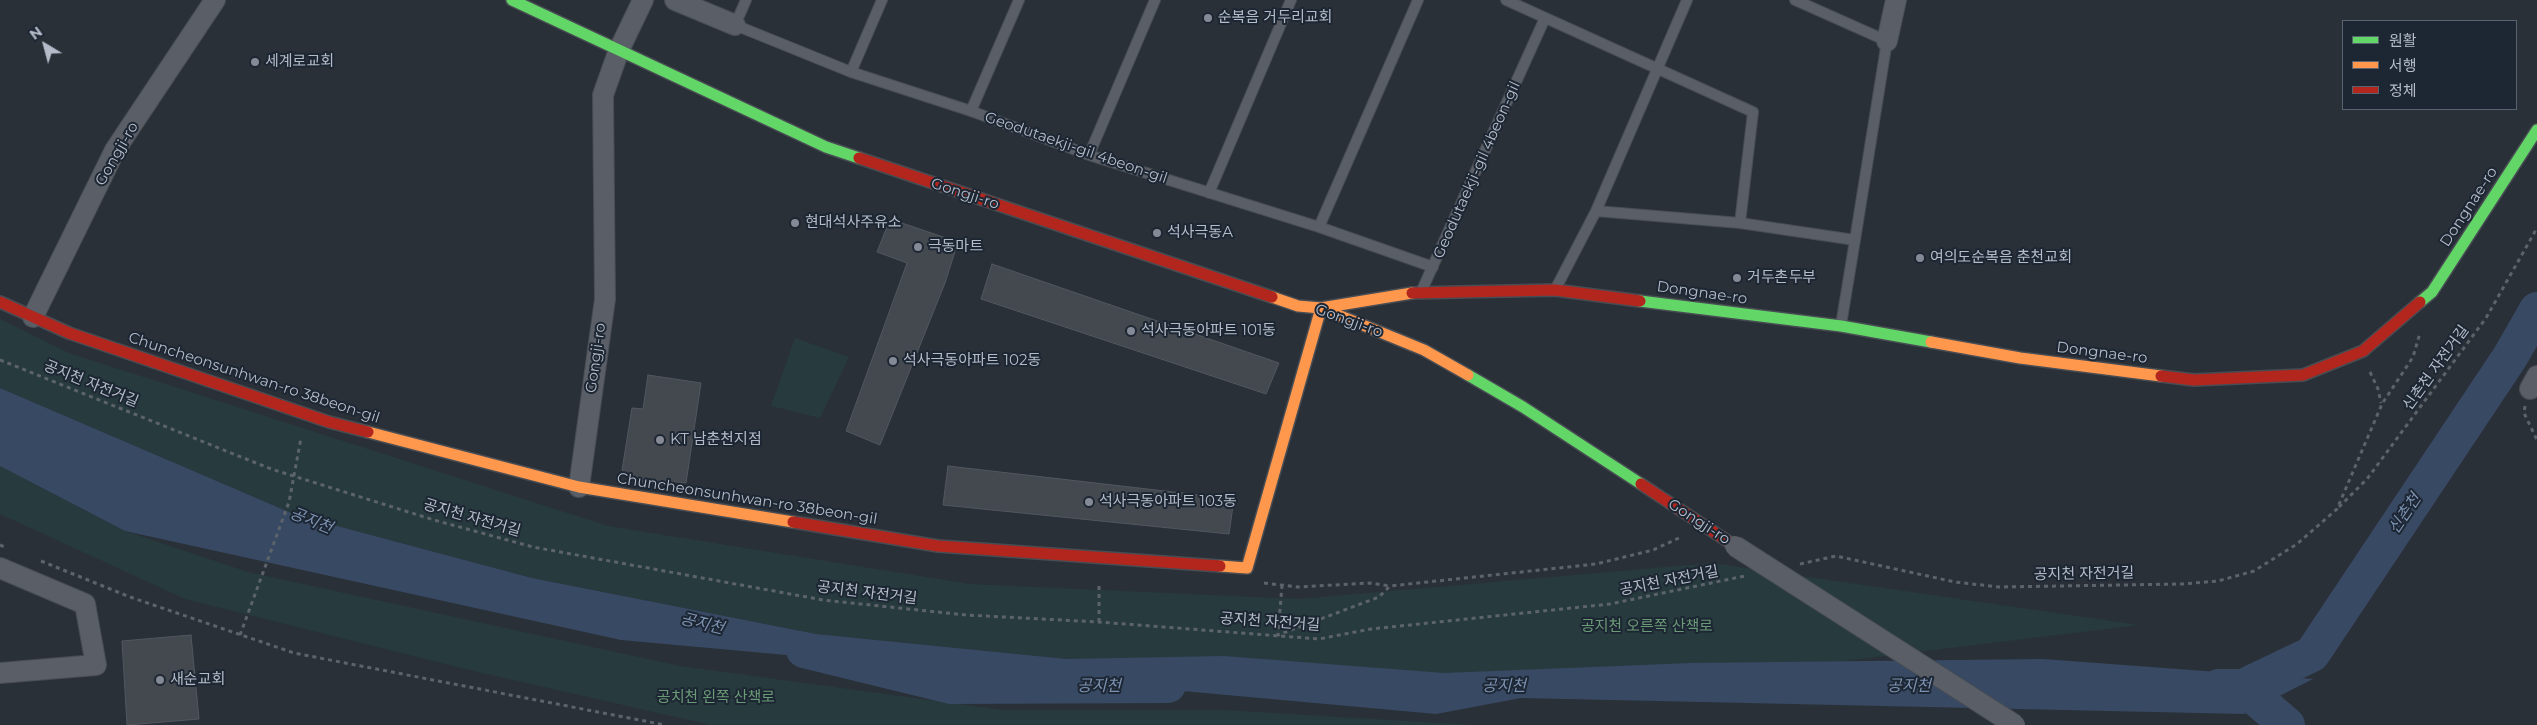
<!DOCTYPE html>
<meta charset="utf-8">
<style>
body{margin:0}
#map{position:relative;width:2537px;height:725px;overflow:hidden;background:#2a3038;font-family:Montserrat,"Noto Sans KR",sans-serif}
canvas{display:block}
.legend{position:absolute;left:2342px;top:20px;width:175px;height:90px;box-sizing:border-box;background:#1d2633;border:1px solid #59626f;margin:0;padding:6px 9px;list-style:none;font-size:15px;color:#b4bcc9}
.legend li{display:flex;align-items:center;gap:10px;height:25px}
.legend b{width:25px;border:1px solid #59626f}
.north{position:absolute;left:20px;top:20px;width:50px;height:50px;-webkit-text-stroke:4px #1d2633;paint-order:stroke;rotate:323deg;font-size:14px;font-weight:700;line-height:20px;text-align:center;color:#b4bcc9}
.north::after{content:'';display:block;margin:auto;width:18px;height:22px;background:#b4bcc9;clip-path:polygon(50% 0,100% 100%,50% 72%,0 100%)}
</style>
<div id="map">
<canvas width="2537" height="725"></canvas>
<ul class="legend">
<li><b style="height:6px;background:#63d668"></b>원활</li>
<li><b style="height:6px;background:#ff974d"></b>서행</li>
<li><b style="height:6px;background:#b3261e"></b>정체</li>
</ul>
<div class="north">N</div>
</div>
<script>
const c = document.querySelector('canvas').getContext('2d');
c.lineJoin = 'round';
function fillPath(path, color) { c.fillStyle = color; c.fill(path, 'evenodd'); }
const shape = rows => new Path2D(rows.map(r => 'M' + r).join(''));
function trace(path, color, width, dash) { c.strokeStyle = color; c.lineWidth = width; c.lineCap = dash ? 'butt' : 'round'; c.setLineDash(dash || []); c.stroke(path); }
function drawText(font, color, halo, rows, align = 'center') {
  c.font = font + ' Montserrat,"Noto Sans KR",sans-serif'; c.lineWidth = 4; c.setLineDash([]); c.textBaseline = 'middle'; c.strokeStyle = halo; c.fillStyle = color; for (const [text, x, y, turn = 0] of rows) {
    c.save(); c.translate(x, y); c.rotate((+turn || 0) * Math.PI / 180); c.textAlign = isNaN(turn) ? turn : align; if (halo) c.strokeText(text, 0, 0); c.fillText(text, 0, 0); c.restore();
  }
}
fillPath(shape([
 [0,319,69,353,608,526,970,584,1299,599,1712,563,2139,625,1647,685,1327,685,816,634,532,578,296,515,0,388],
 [795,338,849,357,820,418,771,406],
 [0,466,125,531,248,572,680,666,1003,710,1224,710,1474,725,711,725,478,672,185,599,0,514]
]), '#273a3e');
fillPath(shape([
 [0,388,296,515,532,578,816,634,1067,659,1224,656,1444,673,1691,663,2043,659,2313,679,2244,714,1521,698,1436,714,621,640,125,531,0,466]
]), '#384963');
trace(shape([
 [804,650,951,686,1168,685],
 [2219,687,2243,687,2312,654,2510,357,2537,310],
 [2243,687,2287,725]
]), '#384963', 36);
const building = shape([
 [890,219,958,242,945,283,880,445,846,431,907,263,877,252,890,219],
 [992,264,1279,363,1266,394,981,299,992,264],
 [648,375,701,383,686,483,668,481,667,486,637,481,622,470,632,408,643,409,648,375],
 [948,466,1234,499,1229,534,943,505,948,466],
 [191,635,199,719,127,725,122,641,191,635]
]);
fillPath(building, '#444950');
trace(building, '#52575f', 1);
const lane = shape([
 [746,0,735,25,851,72,971,111,1089,155,1319,227,1433,267],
 [1506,0,1753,112,1740,223],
 [1795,0,1887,41,1855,240],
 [851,72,882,0],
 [971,111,1019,0],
 [1089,155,1155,0],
 [1209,193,1291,0],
 [1596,211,1740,223,1855,240,1841,325],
 [1319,227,1418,0],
 [1556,288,1596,211,1687,0],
 [1422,290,1545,18]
]);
const street = shape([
 [675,0,735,25],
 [1887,41,1896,0],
 [33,317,115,150,215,0],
 [2530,389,2537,376],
 [579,487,605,299,603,95,619,50,643,0],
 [0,568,85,604,96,665,0,673]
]);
const fast = shape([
 [512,0,826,147,859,158],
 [1640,301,1841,326,1931,342],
 [2420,302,2432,292,2537,130],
 [1468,375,1523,407,1641,484]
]);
const slow = shape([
 [1272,297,1298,306,1321,308,1424,350,1468,375],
 [1931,342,2020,358,2161,376],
 [368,432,579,487,793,522],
 [1220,566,1247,568,1321,308,1412,293]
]);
const jam = shape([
 [859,158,1272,297],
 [1412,293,1555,290,1640,301],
 [0,302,69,333,329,422,368,432],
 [2161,376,2194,380,2303,375,2363,351,2420,302],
 [1641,484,1735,546],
 [793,522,938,546,1220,566]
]);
trace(lane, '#484c53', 12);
trace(street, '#484c53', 22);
trace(fast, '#484c53', 14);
trace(slow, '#484c53', 14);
trace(jam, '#484c53', 14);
trace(shape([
 [0,360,271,469,434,520,533,547,823,600,966,615,1099,622,1319,639,1371,629,1610,604,1745,576],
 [2370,372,2378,389,2381,403],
 [2525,406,2524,413,2537,440],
 [2339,507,2367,479,2486,318,2537,228],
 [0,545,7,548],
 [41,561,130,597,294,653,665,725],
 [1800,564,1836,556,1955,582,1999,587,2182,584,2218,581,2254,571,2297,544,2337,509,2382,404,2413,357,2420,333],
 [1264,583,1298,587,1370,583,1390,586],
 [1282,585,1278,635,1379,597,1390,586,1596,564,1653,550,1679,538],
 [1099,622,1099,582],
 [240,635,289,502,301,438]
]), '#5d636a', 3, [4, 4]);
trace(lane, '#5a5e66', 10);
trace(street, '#5a5e66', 20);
trace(fast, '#63d668', 11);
trace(slow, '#ff974d', 11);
trace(jam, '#b3261e', 11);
const streetBridge = shape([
 [1735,546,2015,725]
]);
trace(streetBridge, '#484c53', 22, []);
trace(streetBridge, '#5a5e66', 20);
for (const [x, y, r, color] of [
 [1208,18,5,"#848b96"],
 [255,62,5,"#848b96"],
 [795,223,5,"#848b96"],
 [1157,233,5,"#848b96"],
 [918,247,5,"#848b96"],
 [1920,258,5,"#848b96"],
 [1737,278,5,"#848b96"],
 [1131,331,5,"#848b96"],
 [893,361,5,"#848b96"],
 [660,440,5,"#848b96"],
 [1089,502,5,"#848b96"],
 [160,680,5,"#848b96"]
]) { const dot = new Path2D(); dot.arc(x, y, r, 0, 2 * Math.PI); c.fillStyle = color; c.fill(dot); trace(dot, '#1d2633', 2); }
drawText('15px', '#b4bcc9', '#1d2633', [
 ["순복음 거두리교회",1218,18],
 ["세계로교회",265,62],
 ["현대석사주유소",805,223],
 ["석사극동A",1167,233],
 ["극동마트",928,247],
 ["여의도순복음 춘천교회",1930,258],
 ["거두촌두부",1747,278],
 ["석사극동아파트 101동",1141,331],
 ["석사극동아파트 102동",903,361],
 ["KT 남춘천지점",670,440],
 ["석사극동아파트 103동",1099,502],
 ["새순교회",170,680]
], 'left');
drawText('15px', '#b4bcc9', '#1d2633', [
 ["Geodutaekji-gil 4beon-gil",1076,148,19],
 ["Gongji-ro",117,154,-60],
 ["Geodutaekji-gil 4beon-gil",1477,170,-66],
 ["Gongji-ro",965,194,18],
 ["Dongnae-ro",2469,207,-57],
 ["Dongnae-ro",1702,293,8],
 ["Gongji-ro",1349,321,20],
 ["Dongnae-ro",2102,353,7],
 ["Gongji-ro",596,358,-82],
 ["신촌천 자전거길",2436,368,-54],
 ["Chuncheonsunhwan-ro 38beon-gil",254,378,18],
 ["공지천 자전거길",91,384,22],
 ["Chuncheonsunhwan-ro 38beon-gil",747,499,9],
 ["공지천 자전거길",472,518,16],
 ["Gongji-ro",1699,522,33],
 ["공지천 자전거길",2084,574,-1],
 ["공지천 자전거길",1669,581,-11],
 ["공지천 자전거길",867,593,7],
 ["공지천 자전거길",1270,622,4]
]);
drawText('15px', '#6b9a76', '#1d2633', [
 ["공지천 오른쪽 산책로",1647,627],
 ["공치천 왼쪽 산책로",716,698]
]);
drawText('italic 16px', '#7c92b1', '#1d2633', [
 ["신촌천",2405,514,-56],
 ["공지천",311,521,22],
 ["공지천",702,624,14],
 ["공지천",1099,686],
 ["공지천",1504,686],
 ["공지천",1909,686]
]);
</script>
